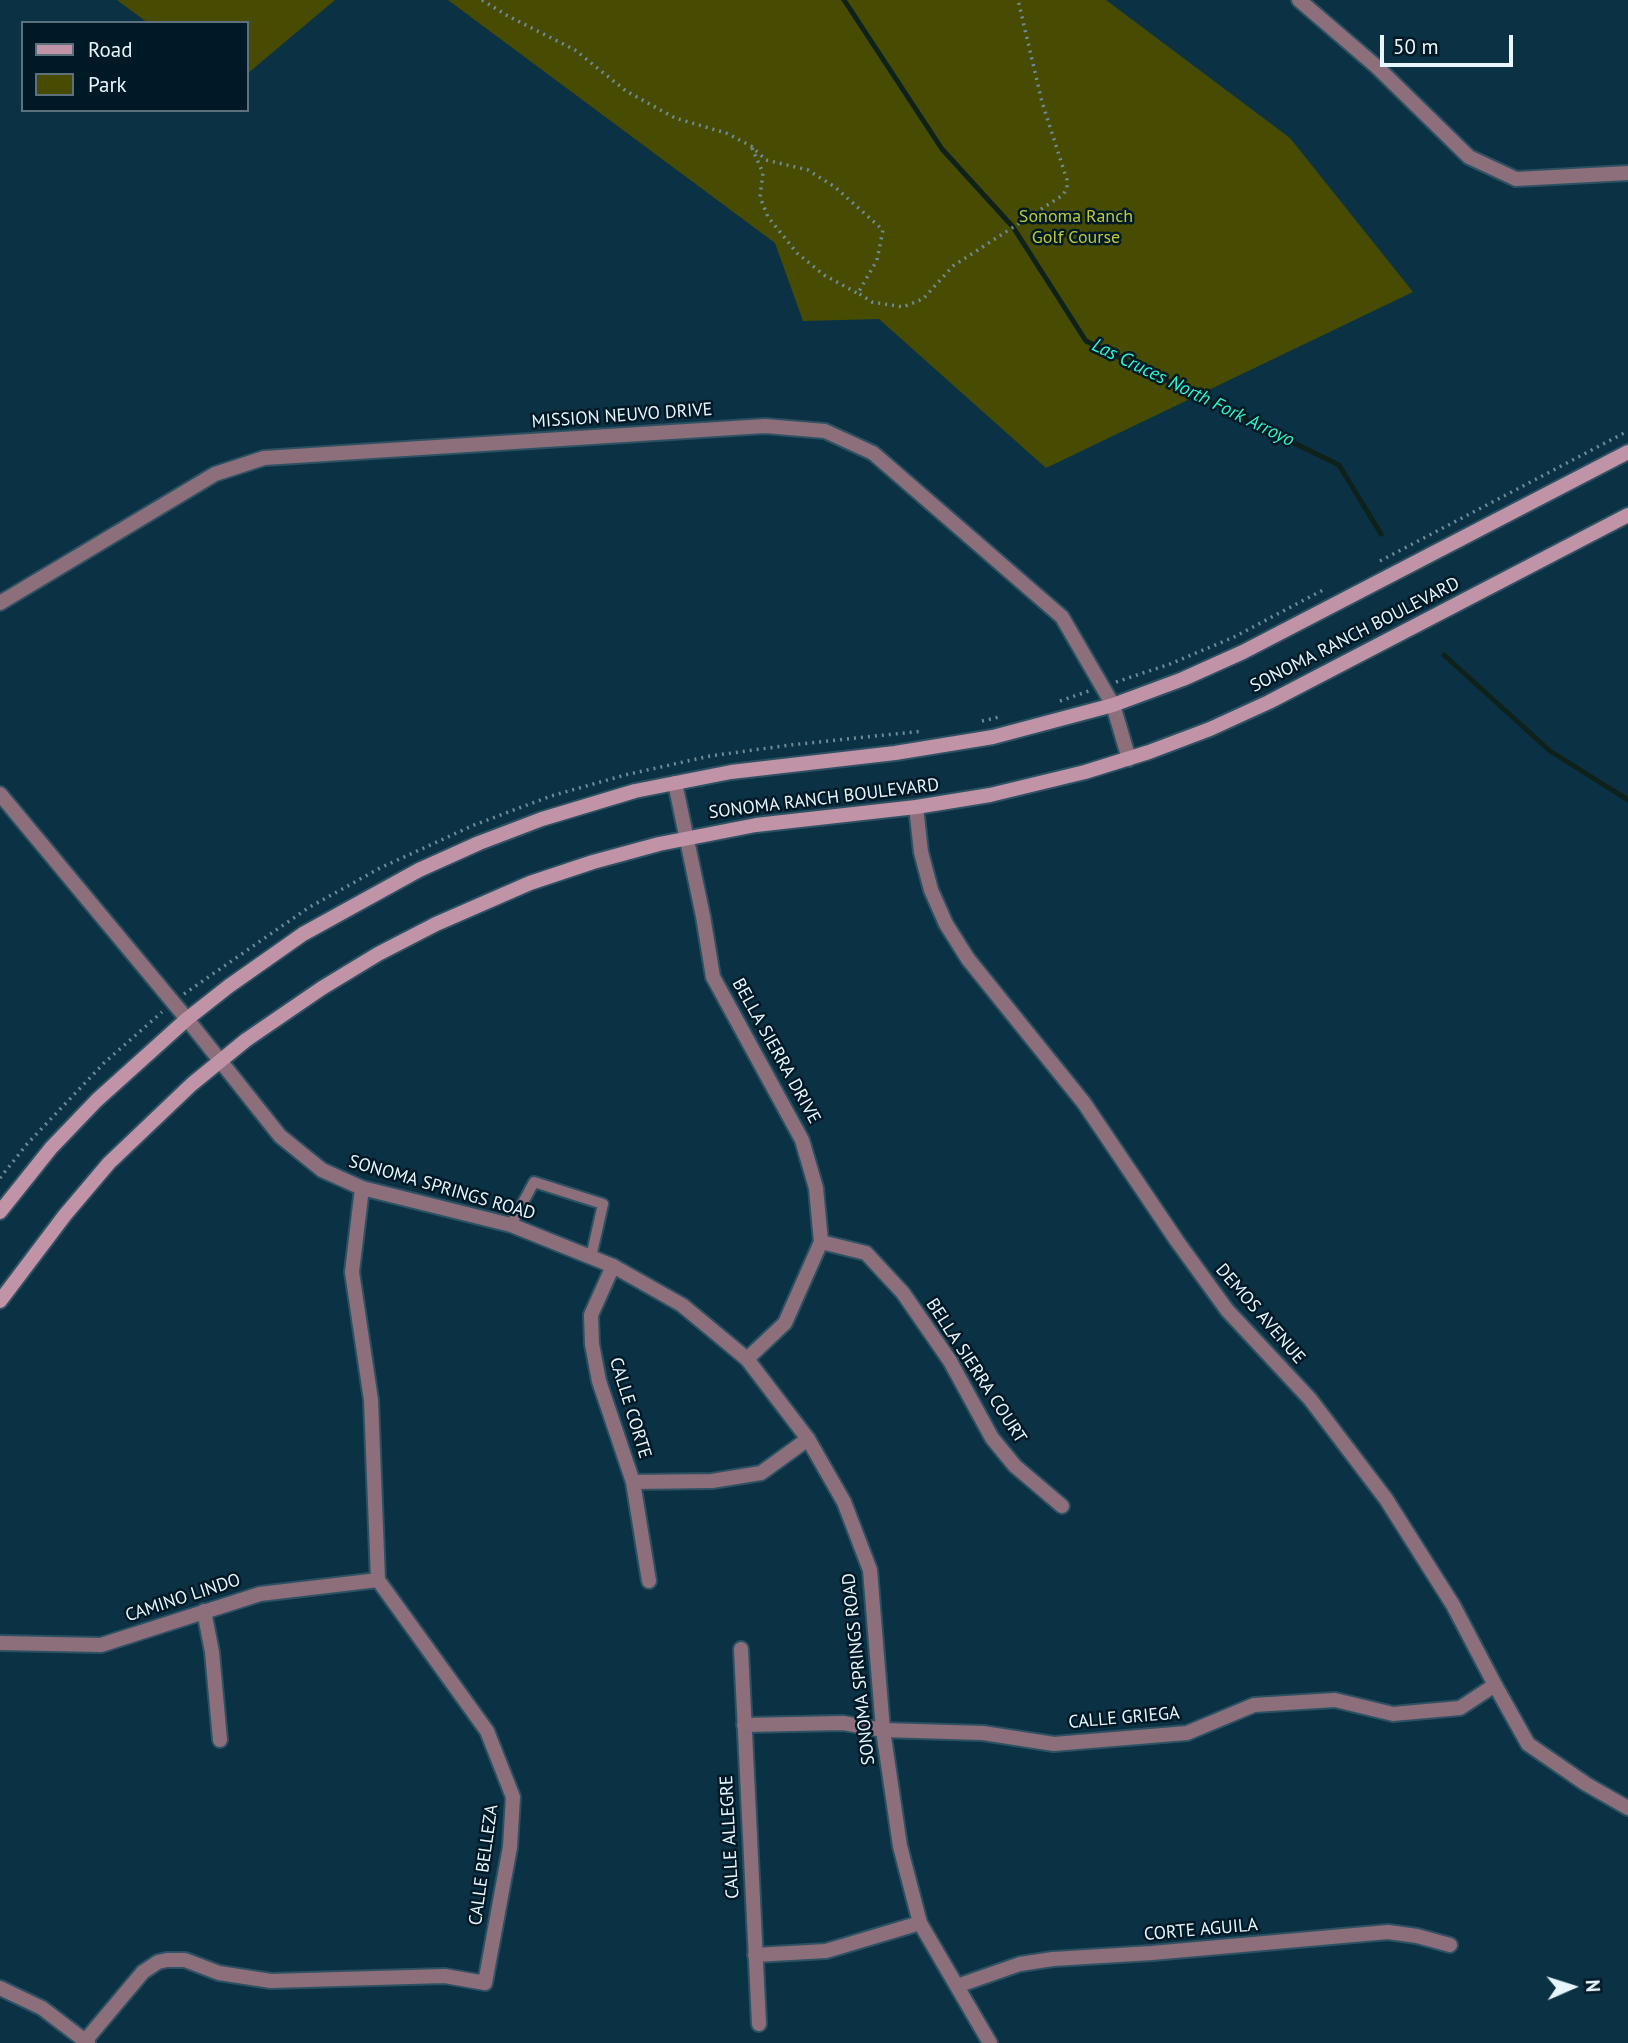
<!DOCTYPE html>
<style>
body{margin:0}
#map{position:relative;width:1628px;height:2043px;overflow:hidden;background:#0a3244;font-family:"PT Sans",sans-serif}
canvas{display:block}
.legend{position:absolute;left:21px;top:21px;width:228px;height:91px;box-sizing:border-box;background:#001926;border:2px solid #5c717c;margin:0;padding:9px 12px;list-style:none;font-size:21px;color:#e7f5fd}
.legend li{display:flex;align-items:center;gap:14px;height:35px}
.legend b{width:35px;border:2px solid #5c717c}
.north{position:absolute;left:1537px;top:1952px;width:70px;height:70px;-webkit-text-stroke:5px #001926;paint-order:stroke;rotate:87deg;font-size:19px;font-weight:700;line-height:28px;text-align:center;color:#e7f5fd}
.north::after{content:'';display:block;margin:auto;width:24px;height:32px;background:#e7f5fd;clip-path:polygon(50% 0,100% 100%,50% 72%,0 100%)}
.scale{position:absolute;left:1380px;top:35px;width:133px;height:32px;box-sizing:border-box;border:4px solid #e7f5fd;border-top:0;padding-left:9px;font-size:21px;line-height:24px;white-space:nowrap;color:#e7f5fd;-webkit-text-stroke:5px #001926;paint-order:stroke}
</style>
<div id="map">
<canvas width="1628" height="2043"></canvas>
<ul class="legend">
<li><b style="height:9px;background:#c193a6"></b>Road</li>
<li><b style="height:19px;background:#484c03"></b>Park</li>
</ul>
<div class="north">N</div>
<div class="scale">50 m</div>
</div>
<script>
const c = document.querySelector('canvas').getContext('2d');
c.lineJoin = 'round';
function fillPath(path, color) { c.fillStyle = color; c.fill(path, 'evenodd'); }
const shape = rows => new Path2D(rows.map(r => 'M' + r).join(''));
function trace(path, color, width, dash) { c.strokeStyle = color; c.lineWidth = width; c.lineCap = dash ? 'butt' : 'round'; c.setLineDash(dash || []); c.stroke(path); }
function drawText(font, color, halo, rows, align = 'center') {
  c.font = font + ' "PT Sans",sans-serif'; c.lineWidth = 5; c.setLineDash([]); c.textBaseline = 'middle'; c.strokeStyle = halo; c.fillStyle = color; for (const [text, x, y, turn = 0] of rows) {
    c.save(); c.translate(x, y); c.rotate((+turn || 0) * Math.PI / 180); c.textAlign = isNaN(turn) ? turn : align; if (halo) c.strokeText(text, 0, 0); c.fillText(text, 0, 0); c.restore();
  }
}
fillPath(shape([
 [117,0,335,0,247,74,247,23,148,23],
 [448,0,1106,0,1290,138,1413,292,1046,468,879,319,803,321,775,243]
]), '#484c03');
trace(shape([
 [844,0,942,149,1013,227,1086,341,1339,465,1381,534],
 [1444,655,1550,751,1628,800]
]), '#0f211b', 5);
const service = shape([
 [511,1225,534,1182,603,1204,591,1257]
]);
const minor = shape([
 [1299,0,1377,67,1469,157,1516,179,1628,173],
 [0,603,215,474,264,458,765,426,825,431,873,453,1062,617,1113,705,1129,759],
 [675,783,703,916,713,977,802,1140,816,1188,821,1242,785,1323,747,1359],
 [916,807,921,852,931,890,946,924,968,959,1084,1103,1177,1241,1227,1310,1310,1399,1386,1499,1453,1605,1495,1685,1528,1744,1586,1784,1628,1808],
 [821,1242,866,1253,903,1293,950,1361,992,1438,1015,1466,1062,1506],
 [613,1266,591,1315,592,1344,599,1381,633,1482,649,1581],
 [633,1482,712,1481,761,1473,808,1439],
 [204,1611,212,1652,220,1740],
 [0,1643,101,1645,260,1594,378,1580],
 [741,1649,759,2024],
 [744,1725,843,1723,883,1730,983,1733,1054,1744,1187,1733,1254,1705,1335,1700,1393,1714,1460,1708,1495,1685],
 [755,1955,826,1951,920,1923],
 [957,1986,1020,1964,1053,1959,1152,1953,1388,1932,1417,1936,1450,1945],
 [0,1988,42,2008,88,2043],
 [85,2041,143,1972,158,1962,167,1960,185,1960,219,1973,271,1981,445,1976,485,1983,510,1847,513,1797,487,1731,378,1580,371,1400,352,1272,362,1188]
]);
const tertiary = shape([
 [0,794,187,1019,280,1136,322,1170,362,1188,511,1225,613,1266,682,1305,747,1359,808,1439,844,1502,870,1570,883,1730,900,1846,920,1923,990,2043]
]);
const secondary = shape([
 [0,1212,51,1148,97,1100,187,1019,229,986,303,934,419,870,479,843,542,819,635,791,731,772,895,753,993,737,1113,705,1183,679,1243,652,1628,452],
 [0,1301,65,1215,109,1163,192,1084,246,1040,322,988,378,954,436,924,530,883,593,862,659,844,756,825,916,807,990,795,1085,772,1149,752,1210,729,1269,702,1628,515]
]);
trace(service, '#2d5162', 14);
trace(minor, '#2d5162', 18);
trace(tertiary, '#2d5162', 18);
trace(secondary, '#2d5162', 18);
trace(shape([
 [482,0,508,16,575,50,626,91,675,118,726,133,751,146,766,160,808,170,835,187,883,230,877,260,858,293,872,302,903,307,923,299,953,266,1063,195,1067,188,1067,180,1042,102,1018,0],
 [752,148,763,173,760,197,768,217,797,253,824,275,857,293],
 [1380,561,1628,431],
 [1116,682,1170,664,1234,637,1323,590],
 [1060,701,1089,691],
 [982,721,999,717],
 [184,994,308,908,380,868,474,825,551,796,625,775,710,756,790,745,923,731],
 [0,1178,27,1144,104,1063,162,1012]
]), '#6f8b98', 3.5, [2, 5]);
trace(service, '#8c6f7a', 10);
trace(minor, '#8c6f7a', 14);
trace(tertiary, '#8c6f7a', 14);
trace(secondary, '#c193a6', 14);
drawText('18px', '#c0c835', '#001926', [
 ["Sonoma Ranch",1076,217],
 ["Golf Course",1076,238]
]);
drawText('18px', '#e7f5fd', '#001926', [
 ["MISSION NEUVO DRIVE",622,416,-4],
 ["SONOMA RANCH BOULEVARD",1355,635,-27],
 ["SONOMA RANCH BOULEVARD",824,799,-7],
 ["BELLA SIERRA DRIVE",776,1051,61],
 ["SONOMA SPRINGS ROAD",442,1188,16],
 ["DEMOS AVENUE",1260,1314,49],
 ["BELLA SIERRA COURT",976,1371,57],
 ["CALLE CORTE",630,1408,73],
 ["CAMINO LINDO",183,1598,-18],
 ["SONOMA SPRINGS ROAD",859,1669,-96],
 ["CALLE GRIEGA",1124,1718,-5],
 ["CALLE ALLEGRE",730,1837,-93],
 ["CALLE BELLEZA",484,1865,-82],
 ["CORTE AGUILA",1201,1930,-5]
]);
drawText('italic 19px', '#2df8cb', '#001926', [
 ["Las Cruces North Fork Arroyo",1193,393,26]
]);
</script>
